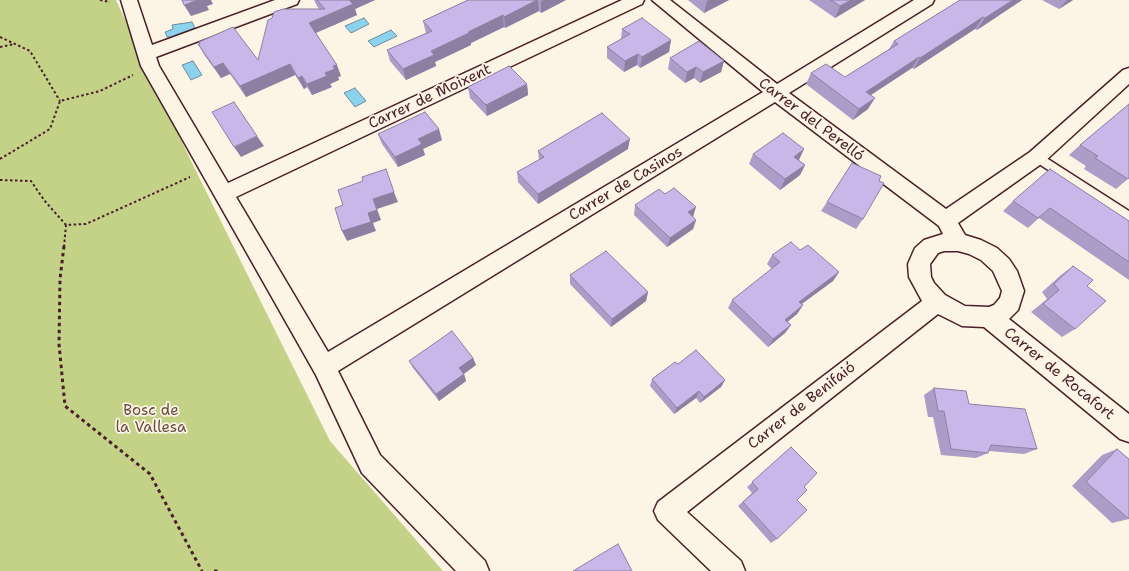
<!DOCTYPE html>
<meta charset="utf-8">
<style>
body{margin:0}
canvas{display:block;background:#fcf5e5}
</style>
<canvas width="1129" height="571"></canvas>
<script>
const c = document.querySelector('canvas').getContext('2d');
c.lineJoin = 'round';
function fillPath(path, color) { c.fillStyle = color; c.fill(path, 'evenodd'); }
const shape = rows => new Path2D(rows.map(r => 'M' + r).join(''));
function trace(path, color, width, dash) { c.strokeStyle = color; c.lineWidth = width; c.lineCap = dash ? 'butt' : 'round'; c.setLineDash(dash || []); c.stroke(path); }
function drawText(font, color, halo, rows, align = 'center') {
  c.font = font + ' "Shantell Sans",sans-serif'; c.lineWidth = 3.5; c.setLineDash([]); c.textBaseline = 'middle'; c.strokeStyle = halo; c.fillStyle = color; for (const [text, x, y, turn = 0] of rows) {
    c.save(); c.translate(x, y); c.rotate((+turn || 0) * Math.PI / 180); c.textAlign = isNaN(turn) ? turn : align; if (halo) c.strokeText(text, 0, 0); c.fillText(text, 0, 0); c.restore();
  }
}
fillPath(shape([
 [0,0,116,0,190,159,330,441,443,571,0,571]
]), '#c3d286');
const water = shape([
 [364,18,369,24,351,33,345,26,364,18],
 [192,22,195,28,171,37,167,37,165,32,173,29,172,25,192,22],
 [391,30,397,36,374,47,368,41,391,30],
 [193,61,202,75,191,80,182,65,193,61],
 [355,88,366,101,355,107,344,93,355,88]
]);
fillPath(water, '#8bd2ec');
trace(water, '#718a9f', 1);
const service = shape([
 [1037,152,1129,211,1129,223,1033,160,1031,157,1033,154,1037,152]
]);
const minor = shape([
 [121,0,137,0,152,45,275,0,299,0,297,4,156,57,159,66,228,183,622,0,644,0,642,4,236,197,328,352,763,92,652,0,670,0,777,84,914,0,934,0,932,4,789,93,946,209,1030,152,1123,70,1129,68,1129,84,1044,162,958,223,965,235,981,240,997,248,1009,259,1017,271,1024,291,1018,310,1009,319,1129,414,1129,442,1120,439,984,327,962,326,938,314,687,512,741,561,745,571,711,571,658,520,654,511,658,502,922,301,909,277,908,264,915,248,924,240,943,234,939,226,775,102,338,371,380,455,485,561,489,571,456,571,362,473,316,375,141,66,121,0],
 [944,251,958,251,969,254,981,260,993,271,1002,291,1000,298,994,305,989,307,965,306,945,295,934,283,931,277,930,264,938,253,944,251]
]);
trace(service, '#4a1f2b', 3);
trace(minor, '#4a1f2b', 3);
trace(shape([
 [100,0,110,2],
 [0,37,30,51,60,101],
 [0,47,15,44],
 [0,159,50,129,60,101,100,91,133,75],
 [0,180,31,181,44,200,66,225,86,224,190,177],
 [64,247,66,225]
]), '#4a1f2b', 2, [2.5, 2.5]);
trace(shape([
 [64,246,60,279,59,344,65,406,150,474,202,571],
 [214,571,220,571]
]), '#4a1f2b', 3, [3.5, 3.5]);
fillPath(service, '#fcf5e5');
fillPath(minor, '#fcf5e5');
fillPath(shape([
 [314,0,375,0,355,9,357,15,316,33,341,76,338,77,339,80,330,84,332,87,312,95,307,87,304,89,295,75,246,97,230,74,221,78,205,56,198,44,258,60,319,9,317,6],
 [468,0,566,0,541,13,539,11,505,28,504,27,471,43,471,45,435,62,436,66,406,80,390,61,387,50,426,33,423,21],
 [688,0,729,0,704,13],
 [809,0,865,0,835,18],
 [960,0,1022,0,977,30,975,29,914,69,912,68,871,95,868,109,853,120,806,84,811,73,845,77,889,49,894,41],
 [1042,0,1073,0,1059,9],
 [622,29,671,40,669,52,640,68,637,65,624,72,607,58,607,47,621,39],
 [670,58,724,61,721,72,700,83,694,78,685,83,668,69],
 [527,84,528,95,487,116,470,98,468,87],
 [1129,104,1129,178,1116,189,1084,169,1086,166,1069,155,1080,145],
 [378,134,442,140,423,149,425,155,398,167,382,144],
 [628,149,538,204,518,182,517,172,539,160,538,151],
 [753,154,799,160,805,165,800,175,780,190,749,164],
 [879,181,863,219,856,229,821,211,827,202],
 [665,194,696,220,693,229,667,247,634,215,635,205],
 [1013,201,1129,221,1129,280,1039,218,1028,228,1003,211],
 [800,250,839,272,833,281,802,304,803,305,797,314,787,322,791,325,785,333,768,347,728,308,732,300,772,269,767,264,772,255],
 [1073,266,1087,286,1075,329,1062,337,1031,312,1047,299,1042,292,1061,275],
 [570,275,648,292,646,301,611,327,570,284],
 [473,358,476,365,464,374,466,381,439,401,413,368,409,361],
 [678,364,725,380,721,387,700,403,696,398,674,414,650,386,652,379],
 [934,388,969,404,1037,449,1024,454,989,451,988,453,976,458,941,455,933,417,928,417,924,395],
 [791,447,804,487,777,539,771,543,738,506,752,493,747,487],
 [1117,449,1129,519,1112,523,1072,486,1102,455]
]), '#ac9dc8');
fillPath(shape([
 [198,0,211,0,213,4,207,6,209,10,191,16,184,5],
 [349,0,375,0,355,9,357,15,313,34,309,23],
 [537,0,538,0,539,11,505,28,504,17],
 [544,0,566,0,541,13,541,1],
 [709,0,729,0,704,13,707,1],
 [851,0,865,0,835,18,840,6],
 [1013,0,1022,0,977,30,985,18],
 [1067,0,1073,0,1059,9],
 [503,15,504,27,471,43,471,45,435,62,436,66,406,80,403,69,431,51],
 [983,17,975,29,914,69,920,58],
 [671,40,669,52,640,68,642,57],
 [638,54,637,65,624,72,625,61],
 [919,57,912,68,860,102,866,92],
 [724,61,721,72,700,83,703,72],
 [223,63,230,74,221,78,214,67],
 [290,64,295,75,246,97,240,86],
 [337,65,341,76,338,77,339,80,330,84,332,87,312,95,307,84,325,73,333,66],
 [696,67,694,78,685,83,687,72],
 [302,76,307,87,304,89,298,78],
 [527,84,528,95,487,116,486,105],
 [875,98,868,109,853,120,859,109],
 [439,129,442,140,423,149,425,155,398,167,395,157,418,139],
 [257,136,264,146,241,157,234,147],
 [630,139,628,149,538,204,538,194],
 [804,149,799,160,789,167,794,157],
 [805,165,800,175,780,190,785,179],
 [394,192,398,202,377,209,381,220,373,223,376,231,347,241,342,231,368,213,373,199],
 [696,207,693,217,688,212],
 [696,220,693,229,667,247,670,238],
 [839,272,833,281,793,310,799,302],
 [648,292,646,301,611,327,612,319],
 [803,305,797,314,780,328,785,320],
 [791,325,785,333,768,347,773,339],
 [473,358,476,365,462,375,459,368],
 [464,374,466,381,439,401,436,394],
 [725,380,721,387,700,403,704,397],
 [699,391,696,398,674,414,677,408]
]), '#8c80a2');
const building = shape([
 [182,0,198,0,184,5,182,0],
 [317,0,349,0,353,4,309,23,337,65,333,66,335,69,325,73,327,76,307,84,302,76,298,78,290,64,240,86,223,63,214,67,198,44,200,44,199,42,233,27,258,60,268,20,272,18,274,12,283,9,325,9,317,0],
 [468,0,537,0,504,17,503,15,468,32,469,33,431,51,434,55,403,69,387,50,432,31,423,21,468,0],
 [831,0,851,0,840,6,831,0],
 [960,0,1013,0,985,18,983,17,920,58,919,57,866,92,875,98,859,109,811,73,826,64,845,77,898,44,894,41,960,0],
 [642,18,671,40,642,57,638,54,625,61,607,47,630,34,622,29,642,18],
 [699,41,724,61,703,72,696,67,687,72,670,58,699,41],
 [509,66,527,84,486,105,468,87,509,66],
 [234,102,257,136,234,147,212,112,234,102],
 [1129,104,1129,178,1128,179,1095,158,1098,156,1080,145,1129,104],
 [425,112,439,129,418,139,422,144,395,157,378,134,425,112],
 [602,113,630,139,538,194,517,172,544,157,538,151,602,113],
 [783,133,804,149,794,157,805,165,785,179,753,154,783,133],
 [852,163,881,176,879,181,884,183,863,219,827,202,852,163],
 [386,169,394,192,373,199,377,210,368,213,371,222,342,231,335,208,343,205,338,190,363,181,362,177,386,169],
 [1050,169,1129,221,1129,262,1050,208,1038,218,1013,201,1050,169],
 [674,188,696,207,688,212,696,220,670,238,635,205,659,189,665,194,674,188],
 [791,242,800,250,808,245,839,272,799,302,803,305,785,320,791,325,773,339,732,300,780,262,772,255,791,242],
 [606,251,648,292,612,319,570,275,606,251],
 [1073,266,1093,280,1087,286,1106,301,1075,329,1043,304,1059,290,1054,284,1073,266],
 [452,331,473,358,459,368,464,374,436,394,409,361,452,331],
 [696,350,725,380,704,397,699,391,677,408,652,379,675,362,678,364,696,350],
 [934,388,966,391,969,404,1025,409,1037,449,991,445,988,453,951,449,944,411,938,411,934,388],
 [791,447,817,473,804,487,807,490,797,500,807,510,777,539,743,502,758,489,752,482,791,447],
 [1117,449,1129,459,1129,519,1086,482,1117,449],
 [618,544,632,571,573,571,618,544]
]);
fillPath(building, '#c8b7e8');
trace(building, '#8c80a2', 1);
drawText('15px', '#4a1f2b', '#fcf5e5', [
 ["Carrer de Moixent",430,97,-25],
 ["Carrer del Perelló",811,120,37],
 ["Carrer de Casinos",626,184,-31],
 ["Carrer de Rocafort",1059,374,39],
 ["Carrer de Benifaió",802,406,-38]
]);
drawText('15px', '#684c42', '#fcf5e5', [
 ["Bosc de",151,411],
 ["la Vallesa",151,428]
]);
</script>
